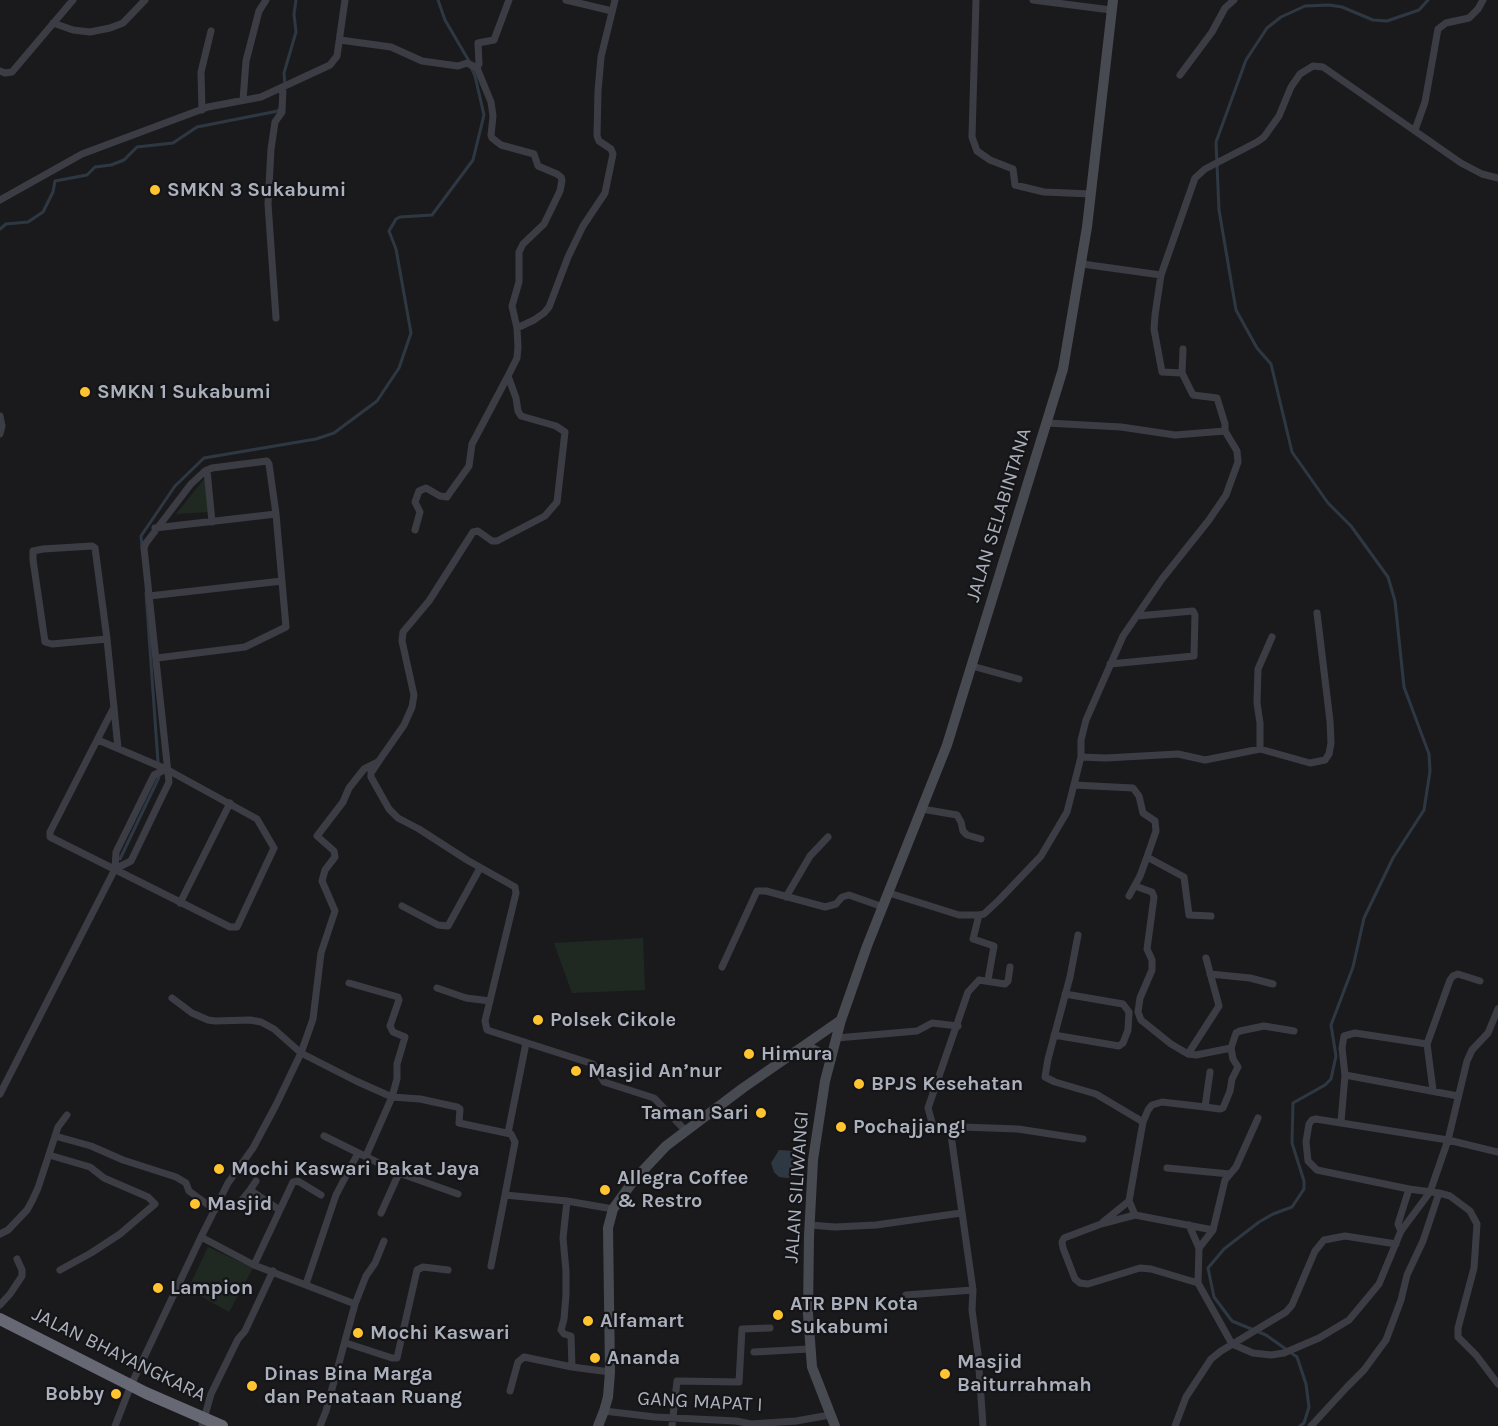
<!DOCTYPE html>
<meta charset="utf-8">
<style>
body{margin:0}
canvas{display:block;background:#1a1a1d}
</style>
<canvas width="1498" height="1426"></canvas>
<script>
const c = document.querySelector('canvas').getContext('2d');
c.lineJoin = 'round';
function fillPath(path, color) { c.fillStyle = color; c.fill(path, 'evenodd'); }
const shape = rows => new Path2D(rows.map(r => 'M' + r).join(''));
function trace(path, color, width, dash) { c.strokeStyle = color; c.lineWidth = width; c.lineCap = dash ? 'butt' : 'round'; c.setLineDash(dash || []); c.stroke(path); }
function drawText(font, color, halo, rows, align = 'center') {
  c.font = font + ' Karla,sans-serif'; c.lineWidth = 4.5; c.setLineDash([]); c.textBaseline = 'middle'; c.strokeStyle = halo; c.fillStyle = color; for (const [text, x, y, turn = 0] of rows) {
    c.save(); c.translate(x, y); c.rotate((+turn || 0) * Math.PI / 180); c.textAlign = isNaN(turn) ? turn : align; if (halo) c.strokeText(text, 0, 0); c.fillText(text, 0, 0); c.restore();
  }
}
fillPath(shape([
 [205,478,208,512,176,514],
 [643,938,645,990,572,993,554,943],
 [208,1247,253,1268,229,1312,188,1289]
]), '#1f2921');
fillPath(shape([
 [779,1150,793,1151,794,1175,788,1178,779,1177,774,1172,771,1163]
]), '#2e3843');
trace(shape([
 [438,0,445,20,469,61],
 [285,86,284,73,296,32,294,14,296,0],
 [0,229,6,224,28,222,43,212,53,192,55,181,87,175,95,167,111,165,124,160,137,147,173,143,197,127,278,111,280,108],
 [142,548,141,536,175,486,204,458,316,439,334,433,377,401,399,368,411,333,396,249,389,231,396,219,400,217,432,215,473,160,484,115,475,76,471,67],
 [146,593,158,762],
 [120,859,159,777],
 [1300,1426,1304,1423,1309,1407,1306,1384,1297,1357,1266,1335,1232,1321,1214,1297,1208,1268,1224,1249,1259,1222,1273,1214,1292,1207,1304,1189,1304,1181,1292,1143,1293,1103,1325,1085,1331,1079,1336,1056,1331,1025,1353,967,1364,918,1393,858,1424,810,1430,771,1429,754,1404,687,1395,601,1388,577,1351,526,1328,503,1292,452,1271,364,1257,348,1236,310,1219,210,1216,142,1246,60,1267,28,1281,17,1305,6,1329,5,1342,7,1373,20,1387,21,1419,10,1428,0]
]), '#2e3843', 3);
trace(shape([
 [566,0,612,11],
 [976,0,972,137,977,151,990,160,1013,169,1015,185,1044,192,1091,194],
 [1033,0,1111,10],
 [53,23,73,30,90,32,110,28,123,23,145,0],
 [340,40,391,47,422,61,458,66,467,63,477,68,491,102,493,116,491,135,492,138,501,145,534,154,538,166,557,174,561,177,562,180,560,191,544,224,523,244,519,252,519,282,512,306,517,328,518,347,517,358,508,376,516,398,518,411,521,416,556,426,565,432,557,502,545,516,497,541,492,541,478,531,473,532,429,601,403,632,402,641,414,695,412,707,404,725,381,758,371,773,371,777,389,809,398,818,419,829,467,860,515,887,516,893,485,1021,487,1030,593,1064,604,1082,654,1098,685,1130],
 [477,68,479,64,478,43,494,40,509,0],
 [0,71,5,73,12,72,73,0],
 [1180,75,1212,32,1225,8,1234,0],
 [243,100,246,61,259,11,266,0],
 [202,110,201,72,211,31],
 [1415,130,1425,102,1438,29,1446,23,1469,18,1478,9,1483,0],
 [0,200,82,154,208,107,261,97,330,65,337,56,345,0],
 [1082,264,1161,275,1195,178,1205,169,1257,142,1264,137,1279,116,1291,87,1300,74,1313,66,1323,67,1461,163,1482,174,1498,178],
 [1161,275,1155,315,1154,329,1162,372,1182,373,1183,349],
 [276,318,268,204,271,149,275,122,282,112,283,87],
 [517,328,534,320,544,313,549,307,568,257,583,226,605,193,613,154,611,149,599,141,597,136,598,91,601,57,615,0],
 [0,416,2,426,0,434],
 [1047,423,1121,427,1175,435,1225,431,1225,424,1217,398,1193,395,1182,373],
 [207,470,212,522],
 [155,528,276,514],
 [415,530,420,512,415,502,419,491,426,488,440,496,447,497,449,494,469,466,472,444,508,376],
 [149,596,282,581],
 [107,639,52,644,45,642,33,560,33,551,43,549,92,546,95,548,107,639,118,748],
 [1110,664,1194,656,1195,615,1193,611,1137,616],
 [972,666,1019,679],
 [98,740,166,769,257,819,274,848,237,927,230,927,50,837,50,832,114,707],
 [1260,749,1260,723,1257,703,1258,669,1272,637],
 [1081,757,1106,758,1178,754,1205,760,1260,749,1310,763,1325,760,1329,754,1331,743,1330,721,1317,613],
 [1074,785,1133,788,1139,796,1143,813,1155,821,1156,831,1147,857,1140,876,1129,896],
 [922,809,957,815,961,822,963,831,967,835,981,839],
 [1147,857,1184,877,1189,915,1211,916],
 [115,869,131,861,169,782,144,548,146,543,191,484,205,471,212,468,267,461,269,464,276,514,286,627,245,647,157,658],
 [1135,886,1152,892,1154,897,1147,949,1152,960,1152,970,1140,998,1138,1012,1141,1020,1171,1044,1188,1054,1196,1055,1231,1048,1233,1059,1238,1067,1232,1079,1230,1091,1223,1108,1220,1109,1205,1107],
 [889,893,959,915,979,915,984,914,999,900,1041,856,1067,812,1081,757,1081,740,1086,720,1123,636,1162,579,1209,520,1226,495,1238,462,1237,451,1225,431],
 [786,897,810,856,828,837],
 [180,903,230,803],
 [402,906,438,925,448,926,480,868],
 [979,915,973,939,994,946,988,980],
 [1078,935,1070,977,1048,1059,1045,1077,1055,1082,1096,1094,1143,1122,1129,1201,1135,1215,1213,1230],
 [722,967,757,891,766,891,825,907,836,904,842,897,849,895,883,907],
 [1010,967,1008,981,1005,984,979,980,968,992,928,1108,933,1126,1018,1129,1083,1139],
 [1210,974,1250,978,1273,984],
 [349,983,398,997,399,1000,390,1026,393,1032,405,1037,397,1064,397,1079,392,1097,366,1156],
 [437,988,466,998,490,1001],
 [172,998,192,1013,208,1020,215,1021,250,1020,261,1022,274,1029,301,1053,356,1081,392,1097,420,1099,457,1107,460,1109,459,1123,511,1134,515,1142,505,1195,567,1201,613,1209],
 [1054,1035,1119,1046,1123,1043,1128,1030,1129,1012,1123,1004,1065,994],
 [837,1038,917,1031,932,1023,958,1026],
 [1231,1048,1236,1033,1240,1031,1264,1026,1294,1031],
 [1188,1054,1219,1006,1206,958],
 [1345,1075,1458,1096],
 [1433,1090,1427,1044,1450,980,1453,976,1458,974,1480,981],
 [0,1094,115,869,116,852,154,775,166,769],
 [1143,1122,1148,1110,1152,1105,1162,1102,1205,1107,1210,1072],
 [1341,1122,1345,1075,1342,1048,1344,1036,1355,1033,1427,1044],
 [950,1128,973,1290,972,1310,978,1354,983,1426],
 [508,1133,526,1043],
 [55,1136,91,1146,123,1160,176,1177,186,1183,189,1191,215,1210],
 [324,1136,399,1173,458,1194],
 [1498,1152,1448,1140,1316,1119,1312,1120,1309,1124,1306,1142,1308,1161,1317,1170,1409,1189,1439,1193,1450,1196,1470,1211,1477,1224,1474,1268,1458,1328,1458,1337,1476,1355,1498,1384],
 [49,1155,90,1167,104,1178,148,1197,155,1204,120,1234,91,1253,60,1270],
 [1167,1168,1230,1174],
 [256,1181,250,1190,278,1209],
 [242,1200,250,1190],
 [567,1201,563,1238,566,1271,566,1295,564,1319,561,1330,564,1334,571,1336,572,1367],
 [381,1213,399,1173],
 [1135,1215,1101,1224,1064,1238,1062,1242,1063,1248,1075,1279,1080,1283,1088,1284,1140,1268,1151,1269,1198,1283],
 [1103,1222,1129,1201],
 [810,1225,835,1227,876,1225,961,1213],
 [1189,1225,1199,1248,1198,1283,1232,1344,1253,1353,1271,1355,1284,1353,1319,1338,1349,1320,1379,1284,1401,1231,1430,1192,1448,1140,1467,1061,1472,1050,1488,1033,1498,1009],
 [1401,1231,1398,1224,1409,1189],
 [0,1234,8,1230,27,1210,32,1201,38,1188,58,1127,67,1115],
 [201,1237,254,1265,355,1304,326,1411,320,1426],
 [1199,1248,1213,1230,1225,1180,1236,1167,1258,1118],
 [254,1265,293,1182,298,1181,321,1195],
 [491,1266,505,1195],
 [306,1284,336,1195,358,1153],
 [906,1295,973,1290],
 [355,1304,366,1276,375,1263,384,1241],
 [0,1305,10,1294,22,1276,22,1270,17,1259],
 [346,1343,392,1358,397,1358,417,1270,423,1267,448,1270],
 [754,1352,809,1349],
 [510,1391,518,1362,524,1357,572,1367,610,1372],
 [604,1411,655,1417,736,1421,751,1424,796,1421,830,1415],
 [115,1426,131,1385,201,1237,228,1183,253,1148,276,1105,301,1053,313,1019,321,953,335,911,322,881,325,870,335,857,334,851,317,836,343,802,349,788,364,769,378,762],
 [202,1426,211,1394,238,1339,245,1331,273,1271],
 [672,1426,677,1381,739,1382,742,1329,770,1328],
 [1175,1426,1186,1397,1211,1359,1221,1351,1286,1312,1292,1305,1315,1251,1324,1240,1345,1236,1396,1244],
 [1311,1426,1347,1387,1364,1370,1386,1340,1401,1300,1407,1275,1423,1241,1439,1193]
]), '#3c3d44', 7);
trace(shape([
 [806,1046,831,1059],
 [598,1426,604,1411,608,1397,610,1372,608,1228,613,1209,634,1180,666,1146,743,1088,841,1020],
 [835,1426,812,1367,808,1314,809,1236,813,1160,825,1081,841,1020,867,946,947,745,1063,369,1087,227,1113,0]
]), '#484a52', 10);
trace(shape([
 [0,1319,146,1393,222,1426]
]), '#666974', 12);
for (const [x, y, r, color] of [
 [155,190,6,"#ffc430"],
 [85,392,6,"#ffc430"],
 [538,1020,6,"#ffc430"],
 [749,1054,6,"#ffc430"],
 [576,1071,6,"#ffc430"],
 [859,1084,6,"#ffc430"],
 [761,1113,6,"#ffc430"],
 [841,1127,6,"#ffc430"],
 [219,1169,6,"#ffc430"],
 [605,1190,6,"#ffc430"],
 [195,1204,6,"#ffc430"],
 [158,1288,6,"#ffc430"],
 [778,1315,6,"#ffc430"],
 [588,1321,6,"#ffc430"],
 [358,1333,6,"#ffc430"],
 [595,1358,6,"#ffc430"],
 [945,1374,6,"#ffc430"],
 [252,1386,6,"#ffc430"],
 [116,1394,6,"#ffc430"]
]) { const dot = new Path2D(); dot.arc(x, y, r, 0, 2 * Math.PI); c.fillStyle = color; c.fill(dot); trace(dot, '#151518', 2); }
drawText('bold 20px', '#abb0bd', '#151518', [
 ["SMKN 3 Sukabumi",167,190],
 ["SMKN 1 Sukabumi",97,392],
 ["Polsek Cikole",550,1020],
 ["Himura",761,1054],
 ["Masjid An’nur",588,1071],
 ["BPJS Kesehatan",871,1084],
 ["Taman Sari",749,1113,"right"],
 ["Pochajjang!",853,1127],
 ["Mochi Kaswari Bakat Jaya",231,1169],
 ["Allegra Coffee",617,1178],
 ["& Restro",617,1201],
 ["Masjid",207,1204],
 ["Lampion",170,1288],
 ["ATR BPN Kota",790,1304],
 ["Sukabumi",790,1327],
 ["Alfamart",600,1321],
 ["Mochi Kaswari",370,1333],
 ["Ananda",607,1358],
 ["Masjid",957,1362],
 ["Baiturrahmah",957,1385],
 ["Dinas Bina Marga",264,1374],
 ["dan Penataan Ruang",264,1397],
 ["Bobby",104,1394,"right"]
], 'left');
drawText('20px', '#abb0bd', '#151518', [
 ["JALAN SELABINTANA",999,515,-73],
 ["JALAN SILIWANGI",797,1187,-86],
 ["JALAN BHAYANGKARA",119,1355,26],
 ["GANG MAPAT I",700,1402,3]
]);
</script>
